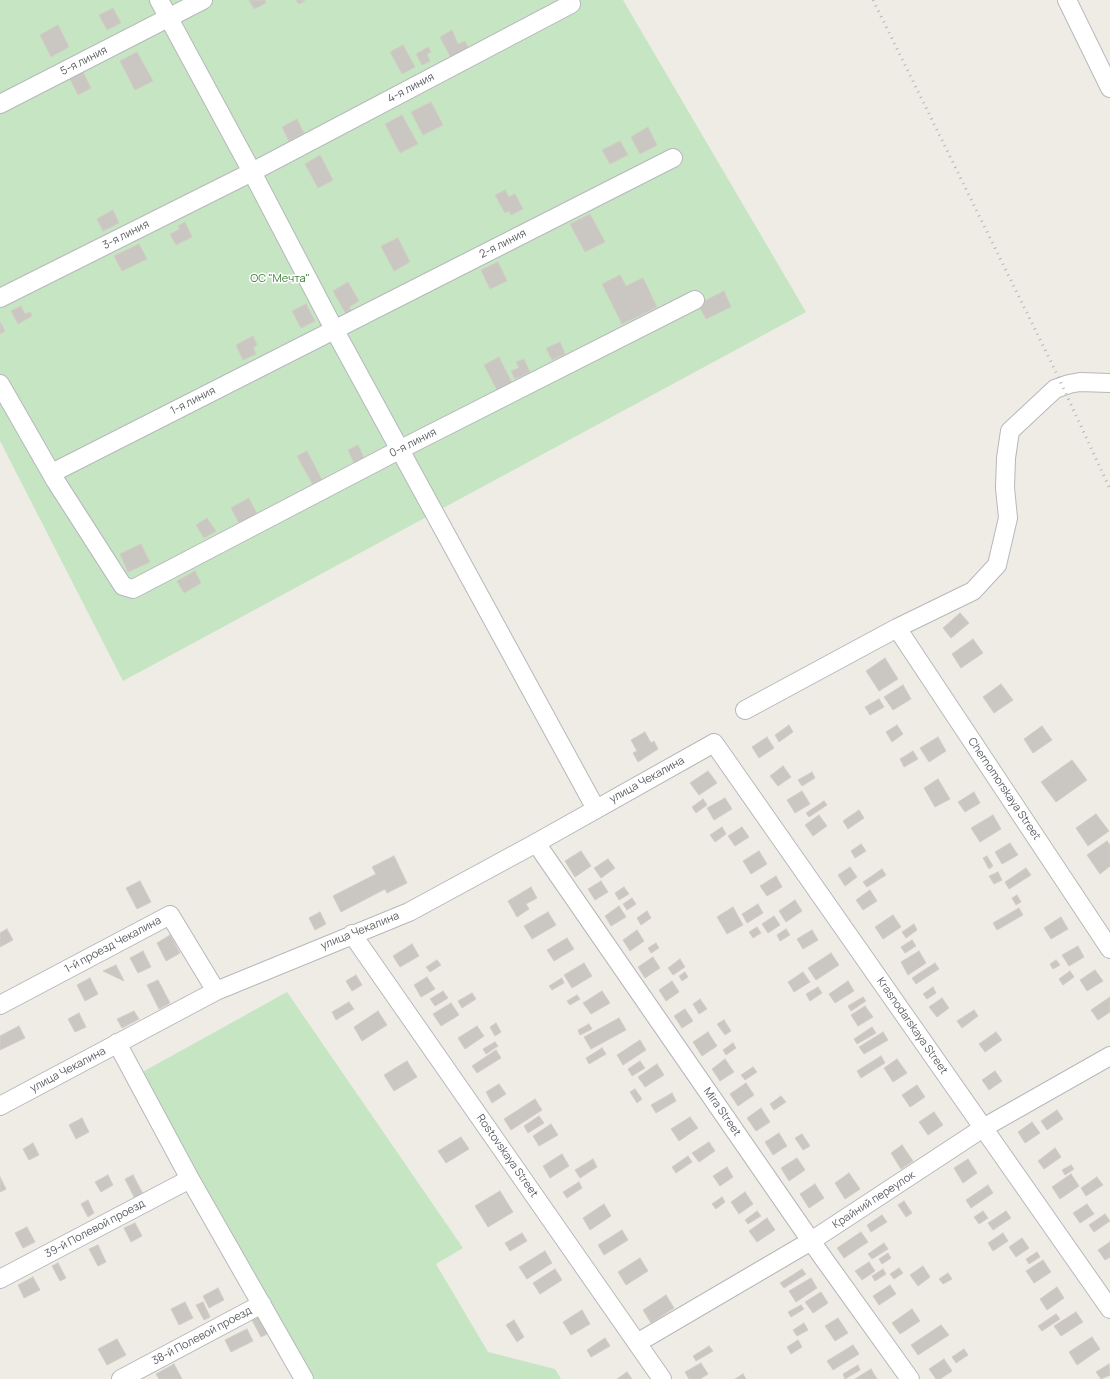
<!DOCTYPE html>
<meta charset="utf-8">
<style>
body{margin:0}
canvas{display:block;background:#efece5}
</style>
<canvas width="1110" height="1379"></canvas>
<script>
const c = document.querySelector('canvas').getContext('2d');
c.lineJoin = 'round';
function fillPath(path, color) { c.fillStyle = color; c.fill(path, 'evenodd'); }
const shape = rows => new Path2D(rows.map(r => 'M' + r).join(''));
function trace(path, color, width, dash) { c.strokeStyle = color; c.lineWidth = width; c.lineCap = dash ? 'butt' : 'round'; c.setLineDash(dash || []); c.stroke(path); }
function drawText(font, color, halo, rows, align = 'center') {
  c.font = font + ' Manrope,sans-serif'; c.lineWidth = 3; c.setLineDash([]); c.textBaseline = 'middle'; c.strokeStyle = halo; c.fillStyle = color; for (const [text, x, y, turn = 0] of rows) {
    c.save(); c.translate(x, y); c.rotate((+turn || 0) * Math.PI / 180); c.textAlign = isNaN(turn) ? turn : align; if (halo) c.strokeText(text, 0, 0); c.fillText(text, 0, 0); c.restore();
  }
}
fillPath(shape([
 [0,0,623,0,806,312,123,681,0,441],
 [287,992,463,1248,436,1264,488,1352,555,1369,561,1379,313,1379,139,1074]
]), '#c6e5c3');
const building = shape([
 [249,0,265,0,266,3,254,9,249,0],
 [296,0,304,0,305,1,299,4,296,0],
 [113,8,121,23,107,30,99,15,113,8],
 [58,25,69,47,51,57,40,35,58,25],
 [452,30,458,44,465,41,469,49,451,58,440,37,452,30],
 [403,45,415,67,402,74,390,52,403,45],
 [428,47,431,52,427,54,430,61,422,65,416,54,428,47],
 [137,52,153,81,135,90,120,61,137,52],
 [82,70,91,88,78,95,69,77,82,70],
 [431,102,443,125,423,135,411,112,431,102],
 [402,115,418,144,400,153,385,124,402,115],
 [297,119,304,133,289,141,282,127,297,119],
 [648,127,657,145,640,154,631,137,648,127],
 [620,141,628,155,610,164,602,150,620,141],
 [320,155,333,180,318,188,305,164,320,155],
 [505,190,509,197,515,194,523,209,511,215,509,211,505,213,495,195,505,190],
 [113,210,119,223,103,231,97,219,113,210],
 [590,214,605,242,585,252,570,224,590,214],
 [185,222,192,237,176,245,170,234,180,229,178,226,185,222],
 [398,238,410,262,394,271,381,246,398,238],
 [139,244,147,259,122,271,114,256,139,244],
 [498,262,507,281,490,289,481,270,498,262],
 [620,275,626,286,643,278,657,307,622,324,602,284,620,275],
 [348,282,359,301,349,307,351,311,346,314,333,291,348,282],
 [724,291,731,307,706,319,698,304,724,291],
 [306,304,315,321,301,328,292,311,306,304],
 [21,306,25,314,30,312,32,316,18,324,11,311,21,306],
 [0,322,5,331,0,334,0,322],
 [253,336,257,345,253,348,256,354,243,360,236,345,253,336],
 [560,342,565,354,552,360,546,348,560,342],
 [499,357,512,383,497,390,484,365,499,357],
 [524,359,530,372,515,379,511,371,519,368,516,362,524,359],
 [358,445,365,460,355,465,348,450,358,445],
 [307,451,322,480,313,485,297,456,307,451],
 [249,498,257,514,239,523,231,508,249,498],
 [207,518,216,531,204,538,196,525,207,518],
 [141,544,150,562,128,572,120,554,141,544],
 [195,571,201,583,184,593,177,581,195,571],
 [960,613,969,623,951,638,943,628,960,613],
 [973,639,983,653,961,668,952,654,973,639],
 [885,658,898,679,879,691,866,671,885,658],
 [1001,684,1013,700,994,713,983,697,1001,684],
 [903,685,911,699,893,710,884,697,903,685],
 [879,699,884,707,870,715,865,707,879,699],
 [789,725,793,732,779,742,775,735,789,725],
 [897,725,903,734,892,742,886,732,897,725],
 [1042,726,1052,740,1033,753,1024,739,1042,726],
 [645,732,651,743,654,741,658,749,638,762,633,753,637,751,631,740,645,732],
 [767,737,774,748,759,758,752,747,767,737],
 [938,737,946,751,929,762,920,748,938,737],
 [913,751,918,759,904,767,900,759,913,751],
 [1072,760,1087,780,1056,802,1041,782,1072,760],
 [783,766,791,777,778,786,770,776,783,766],
 [708,771,717,783,699,795,690,783,708,771],
 [812,772,815,778,802,786,798,780,812,772],
 [938,779,950,799,935,807,924,788,938,779],
 [802,791,810,804,795,813,787,800,802,791],
 [974,792,980,803,965,812,958,802,974,792],
 [725,798,732,809,714,820,707,808,725,798],
 [703,799,707,805,696,813,692,807,703,799],
 [824,801,827,805,809,817,806,813,824,801],
 [859,810,864,818,848,829,843,821,859,810],
 [1096,814,1109,831,1088,846,1076,828,1096,814],
 [819,815,827,826,813,836,805,825,819,815],
 [993,815,1001,829,980,842,971,828,993,815],
 [722,827,726,834,715,842,710,835,722,827],
 [742,827,749,837,735,846,728,836,742,827],
 [1107,841,1110,845,1110,866,1100,874,1087,855,1107,841],
 [1010,843,1018,855,1002,864,995,852,1010,843],
 [861,844,866,851,855,858,851,851,861,844],
 [581,851,591,866,575,877,565,861,581,851],
 [759,851,767,864,751,874,743,861,759,851],
 [394,856,407,883,387,893,385,889,341,912,333,896,376,874,372,867,394,856],
 [987,856,993,866,989,869,983,858,987,856],
 [608,859,615,868,601,878,594,868,608,859],
 [850,867,857,877,845,886,838,875,850,867],
 [1026,868,1031,875,1009,889,1005,882,1026,868],
 [882,869,886,875,867,887,863,882,882,869],
 [998,872,1002,880,994,884,989,876,998,872],
 [776,876,782,887,767,896,760,886,776,876],
 [140,881,151,902,137,909,126,888,140,881],
 [601,881,608,892,595,900,588,889,601,881],
 [531,887,537,898,526,904,529,909,517,917,508,901,531,887],
 [624,887,629,894,619,900,615,893,624,887],
 [870,890,877,901,863,910,856,900,870,890],
 [1017,895,1021,902,1016,905,1012,898,1017,895],
 [632,898,636,904,627,910,623,904,632,898],
 [795,900,802,911,786,922,779,911,795,900],
 [758,904,763,913,747,923,742,914,758,904],
 [619,906,626,917,611,926,605,916,619,906],
 [733,907,743,925,727,934,717,917,733,907],
 [1019,908,1023,915,997,930,993,923,1019,908],
 [647,911,651,918,641,925,637,918,647,911],
 [320,912,326,924,315,930,309,918,320,912],
 [548,912,556,925,532,939,524,926,548,912],
 [893,915,901,927,883,939,875,927,893,915],
 [774,916,780,925,768,933,762,924,774,916],
 [1061,917,1068,929,1051,939,1044,928,1061,917],
 [914,924,917,930,906,938,902,932,914,924],
 [757,927,761,933,753,938,749,932,757,927],
 [7,929,13,940,0,947,0,933,7,929],
 [786,929,790,935,780,941,777,935,786,929],
 [637,930,644,941,630,951,623,940,637,930],
 [812,930,818,940,803,949,797,939,812,930],
 [170,935,180,953,166,961,157,943,170,935],
 [567,938,574,949,554,961,547,950,567,938],
 [912,940,916,946,905,953,901,947,912,940],
 [656,943,659,948,651,953,648,948,656,943],
 [412,944,419,956,400,967,393,956,412,944],
 [1078,946,1084,957,1069,966,1062,955,1078,946],
 [143,951,151,967,138,973,130,958,143,951],
 [919,951,926,963,908,975,901,962,919,951],
 [831,953,839,965,816,980,808,968,831,953],
 [653,957,660,968,645,978,638,967,653,957],
 [680,959,685,967,673,975,668,968,680,959],
 [437,960,441,965,430,972,426,967,437,960],
 [1056,960,1060,965,1053,969,1050,964,1056,960],
 [584,963,592,976,572,988,564,975,584,963],
 [935,963,939,969,916,984,912,978,935,963],
 [116,965,124,981,103,971,116,965],
 [1095,970,1103,981,1087,991,1080,980,1095,970],
 [1070,971,1074,977,1063,985,1059,979,1070,971],
 [685,972,688,977,682,981,679,976,685,972],
 [803,972,810,982,794,992,788,982,803,972],
 [356,975,362,985,352,991,346,981,356,975],
 [427,977,435,989,421,997,414,985,427,977],
 [90,978,98,994,85,1001,77,985,90,978],
 [562,978,564,983,552,990,549,986,562,978],
 [158,980,170,1003,159,1009,147,985,158,980],
 [672,981,679,992,666,1001,659,990,672,981],
 [848,981,854,991,835,1003,829,994,848,981],
 [818,987,822,993,810,1001,806,994,818,987],
 [933,987,936,993,927,999,923,994,933,987],
 [443,991,448,998,435,1006,430,999,443,991],
 [602,991,610,1003,591,1014,583,1003,602,991],
 [472,993,476,999,462,1008,458,1001,472,993],
 [577,995,580,999,570,1005,567,1001,577,995],
 [863,997,866,1001,851,1011,848,1006,863,997],
 [1110,997,1110,1012,1098,1020,1091,1010,1110,997],
 [942,998,949,1008,937,1017,929,1007,942,998],
 [700,999,707,1009,699,1014,693,1004,700,999],
 [349,1002,354,1009,336,1020,332,1012,349,1002],
 [451,1003,459,1015,441,1026,433,1014,451,1003],
 [865,1006,873,1017,858,1026,851,1015,865,1006],
 [685,1009,693,1021,682,1028,674,1016,685,1009],
 [974,1010,978,1016,962,1028,957,1021,974,1010],
 [134,1011,139,1019,122,1028,117,1019,134,1011],
 [378,1011,387,1025,362,1041,354,1027,378,1011],
 [79,1013,86,1027,75,1032,68,1019,79,1013],
 [619,1018,626,1030,591,1049,584,1037,619,1018],
 [724,1020,731,1031,725,1035,717,1024,724,1020],
 [496,1023,501,1032,495,1036,490,1027,496,1023],
 [589,1024,592,1029,580,1035,578,1030,589,1024],
 [19,1026,25,1038,0,1050,0,1036,19,1026],
 [477,1026,484,1036,465,1049,458,1038,477,1026],
 [872,1027,876,1033,857,1044,854,1039,872,1027],
 [708,1032,717,1046,702,1056,693,1042,708,1032],
 [883,1032,888,1040,864,1054,859,1047,883,1032],
 [996,1032,1002,1040,985,1052,979,1044,996,1032],
 [640,1040,646,1050,623,1065,617,1055,640,1040],
 [495,1042,498,1046,486,1054,483,1049,495,1042],
 [733,1043,736,1048,726,1055,723,1050,733,1043],
 [602,1048,606,1054,589,1064,586,1058,602,1048],
 [496,1050,501,1058,477,1073,472,1066,496,1050],
 [881,1056,885,1063,861,1078,857,1071,881,1056],
 [725,1059,734,1072,720,1081,712,1069,725,1059],
 [897,1059,907,1073,893,1082,884,1068,897,1059],
 [407,1061,417,1077,394,1091,384,1075,407,1061],
 [640,1061,645,1068,632,1076,628,1069,640,1061],
 [657,1064,664,1075,645,1087,638,1077,657,1064],
 [753,1067,757,1072,745,1080,741,1075,753,1067],
 [995,1071,1002,1081,989,1090,982,1080,995,1071],
 [746,1083,754,1095,738,1106,730,1094,746,1083],
 [499,1084,506,1094,492,1103,486,1092,499,1084],
 [917,1085,925,1097,910,1107,902,1095,917,1085],
 [635,1089,642,1099,637,1103,630,1092,635,1089],
 [672,1093,676,1101,656,1113,651,1105,672,1093],
 [781,1096,786,1102,774,1110,770,1104,781,1096],
 [535,1099,542,1110,511,1130,504,1119,535,1099],
 [761,1108,770,1122,756,1131,747,1118,761,1108],
 [1057,1110,1063,1119,1047,1130,1041,1121,1057,1110],
 [934,1112,943,1125,928,1135,919,1122,934,1112],
 [539,1116,544,1123,528,1133,524,1126,539,1116],
 [690,1117,698,1128,679,1141,671,1129,690,1117],
 [82,1118,89,1132,76,1139,69,1125,82,1118],
 [1032,1122,1040,1133,1025,1143,1018,1132,1032,1122],
 [551,1124,558,1135,539,1146,533,1136,551,1124],
 [779,1133,787,1146,773,1155,765,1142,779,1133],
 [802,1134,810,1146,803,1150,795,1138,802,1134],
 [461,1137,469,1149,446,1163,438,1151,461,1137],
 [709,1142,715,1151,699,1162,692,1153,709,1142],
 [33,1143,39,1155,29,1160,23,1149,33,1143],
 [902,1145,913,1161,901,1169,891,1153,902,1145],
 [1055,1148,1061,1157,1044,1169,1038,1161,1055,1148],
 [562,1154,569,1166,550,1178,543,1166,562,1154],
 [688,1156,692,1162,676,1173,672,1167,688,1156],
 [797,1158,805,1170,789,1181,781,1168,797,1158],
 [593,1159,597,1167,580,1178,575,1170,593,1159],
 [968,1159,977,1173,963,1183,954,1168,968,1159],
 [1071,1165,1074,1169,1065,1175,1062,1170,1071,1165],
 [727,1167,733,1177,720,1186,713,1176,727,1167],
 [849,1173,860,1189,845,1199,835,1183,849,1173],
 [1071,1174,1079,1186,1060,1199,1052,1187,1071,1174],
 [108,1175,113,1185,101,1192,95,1182,108,1175],
 [133,1175,143,1194,135,1199,125,1179,133,1175],
 [0,1177,6,1189,0,1192,0,1177],
 [1097,1177,1103,1185,1086,1196,1081,1188,1097,1177],
 [579,1182,582,1188,567,1198,563,1192,579,1182],
 [815,1184,824,1198,809,1208,800,1194,815,1184],
 [988,1185,993,1193,971,1208,966,1200,988,1185],
 [500,1191,513,1212,488,1227,475,1206,500,1191],
 [745,1192,753,1204,739,1214,731,1202,745,1192],
 [722,1197,725,1202,716,1209,712,1204,722,1197],
 [88,1200,94,1213,88,1217,81,1204,88,1200],
 [904,1201,912,1213,906,1217,898,1205,904,1201],
 [604,1204,611,1216,590,1230,583,1218,604,1204],
 [1087,1204,1094,1214,1080,1223,1073,1213,1087,1204],
 [757,1211,761,1216,748,1224,745,1220,757,1211],
 [983,1211,988,1218,979,1224,974,1217,983,1211],
 [1006,1211,1011,1218,993,1230,988,1223,1006,1211],
 [1105,1214,1110,1221,1094,1232,1089,1225,1105,1214],
 [882,1215,887,1222,871,1232,867,1225,882,1215],
 [767,1218,775,1230,757,1242,749,1231,767,1218],
 [135,1223,142,1236,131,1242,124,1228,135,1223],
 [27,1227,35,1242,23,1248,15,1233,27,1227],
 [622,1230,628,1240,604,1255,598,1245,622,1230],
 [861,1232,868,1242,844,1258,837,1248,861,1232],
 [522,1233,527,1241,510,1251,505,1243,522,1233],
 [1003,1233,1008,1241,993,1251,988,1243,1003,1233],
 [1022,1238,1029,1248,1016,1257,1009,1247,1022,1238],
 [1110,1242,1110,1257,1105,1260,1098,1250,1110,1242],
 [884,1243,888,1249,872,1259,868,1254,884,1243],
 [98,1245,106,1262,98,1266,89,1249,98,1245],
 [545,1251,552,1263,527,1279,519,1267,545,1251],
 [1037,1252,1040,1257,1029,1264,1026,1259,1037,1252],
 [888,1253,891,1258,882,1264,879,1259,888,1253],
 [640,1258,648,1271,626,1285,618,1272,640,1258],
 [1043,1260,1051,1272,1034,1283,1026,1271,1043,1260],
 [869,1262,875,1271,862,1280,855,1271,869,1262],
 [58,1263,66,1278,60,1281,52,1266,58,1263],
 [923,1266,930,1277,918,1286,910,1275,923,1266],
 [899,1268,903,1273,894,1279,890,1274,899,1268],
 [555,1269,562,1280,540,1294,533,1283,555,1269],
 [802,1269,806,1274,784,1288,780,1283,802,1269],
 [883,1269,886,1274,875,1281,872,1276,883,1269],
 [948,1273,952,1279,943,1284,939,1279,948,1273],
 [33,1277,40,1290,24,1298,18,1285,33,1277],
 [811,1278,817,1288,796,1302,789,1291,811,1278],
 [890,1285,896,1294,879,1305,873,1296,890,1285],
 [1057,1287,1064,1298,1047,1310,1040,1299,1057,1287],
 [218,1288,224,1300,209,1308,203,1296,218,1288],
 [821,1292,828,1303,813,1313,805,1302,821,1292],
 [666,1295,674,1308,651,1323,643,1310,666,1295],
 [185,1302,193,1318,179,1325,171,1309,185,1302],
 [203,1302,210,1317,204,1320,196,1305,203,1302],
 [801,1305,804,1309,791,1317,788,1312,801,1305],
 [912,1309,920,1321,900,1334,892,1323,912,1309],
 [582,1310,590,1324,571,1335,563,1322,582,1310],
 [1076,1312,1083,1322,1061,1336,1054,1326,1076,1312],
 [1056,1314,1060,1319,1042,1331,1038,1326,1056,1314],
 [260,1316,269,1333,261,1337,252,1320,260,1316],
 [838,1318,848,1333,835,1341,825,1326,838,1318],
 [514,1320,524,1337,517,1342,506,1325,514,1320],
 [804,1323,808,1330,797,1336,793,1330,804,1323],
 [941,1325,949,1335,918,1355,911,1345,941,1325],
 [247,1329,253,1341,231,1352,225,1340,247,1329],
 [1092,1337,1100,1349,1077,1365,1069,1352,1092,1337],
 [605,1338,610,1346,591,1357,587,1350,605,1338],
 [117,1339,126,1355,107,1365,98,1349,117,1339],
 [798,1340,802,1347,791,1354,787,1347,798,1340],
 [853,1345,859,1354,833,1370,827,1361,853,1345],
 [709,1346,713,1351,696,1361,693,1356,709,1346],
 [964,1349,968,1355,956,1363,952,1357,964,1349],
 [944,1359,952,1371,940,1379,936,1379,929,1369,944,1359],
 [701,1363,708,1374,700,1379,689,1379,685,1372,701,1363],
 [174,1364,182,1379,159,1379,156,1374,174,1364],
 [1109,1364,1110,1375,1101,1379,1096,1372,1109,1364],
 [858,1365,860,1370,845,1379,843,1374,858,1365],
 [871,1369,877,1379,855,1379,871,1369],
 [627,1372,632,1379,617,1379,627,1372],
 [743,1374,746,1379,735,1379,743,1374]
]);
fillPath(building, '#cac7c2');
trace(building, '#d3cdc4', 1);
const minor = shape([
 [159,0,252,172,334,329,596,809],
 [1067,0,1110,88],
 [0,104,203,0],
 [0,298,252,172,571,4],
 [0,384,55,480,123,586,133,589,399,450,695,300],
 [52,473,673,158],
 [897,628,1110,949],
 [745,710,897,628,973,591,997,565,1008,518,1005,488,1006,458,1010,431,1055,389,1069,384,1080,382,1110,383],
 [536,843,811,1241,910,1379],
 [352,934,662,1379],
 [0,1005,170,915,216,991],
 [117,1043,190,1179,304,1379],
 [0,1106,216,991,409,912,536,843,714,743,1110,1309],
 [0,1279,190,1179],
 [637,1343,811,1241,983,1128,1110,1056],
 [121,1379,262,1304]
]);
trace(minor, '#b6b8bc', 20);
trace(minor, '#fff', 18);
trace(shape([
 [873,0,1055,370,1110,489]
]), '#b4b5b5', 3, [1, 5]);
drawText('11px', '#5d6165', '#fff', [
 ["5-я линия",84,61,-27],
 ["4-я линия",411,88,-28],
 ["3-я линия",126,235,-27],
 ["2-я линия",503,244,-27],
 ["1-я линия",193,401,-27],
 ["0-я линия",413,443,-27],
 ["улица Чекалина",647,780,-29],
 ["Chernomorskaya Street",1004,789,56],
 ["улица Чекалина",360,931,-22],
 ["1-й проезд Чекалина",113,945,-28],
 ["Krasnodarskaya Street",912,1026,55],
 ["улица Чекалина",68,1070,-28],
 ["Mira Street",722,1112,55],
 ["Rostovskaya Street",507,1156,55],
 ["Крайний переулок",874,1200,-33],
 ["39-й Полевой проезд",95,1229,-28],
 ["38-й Полевой проезд",202,1336,-28]
]);
drawText('11px', '#3c8138', '#fff', [
 ["ОС \"Мечта\"",280,279]
]);
</script>
